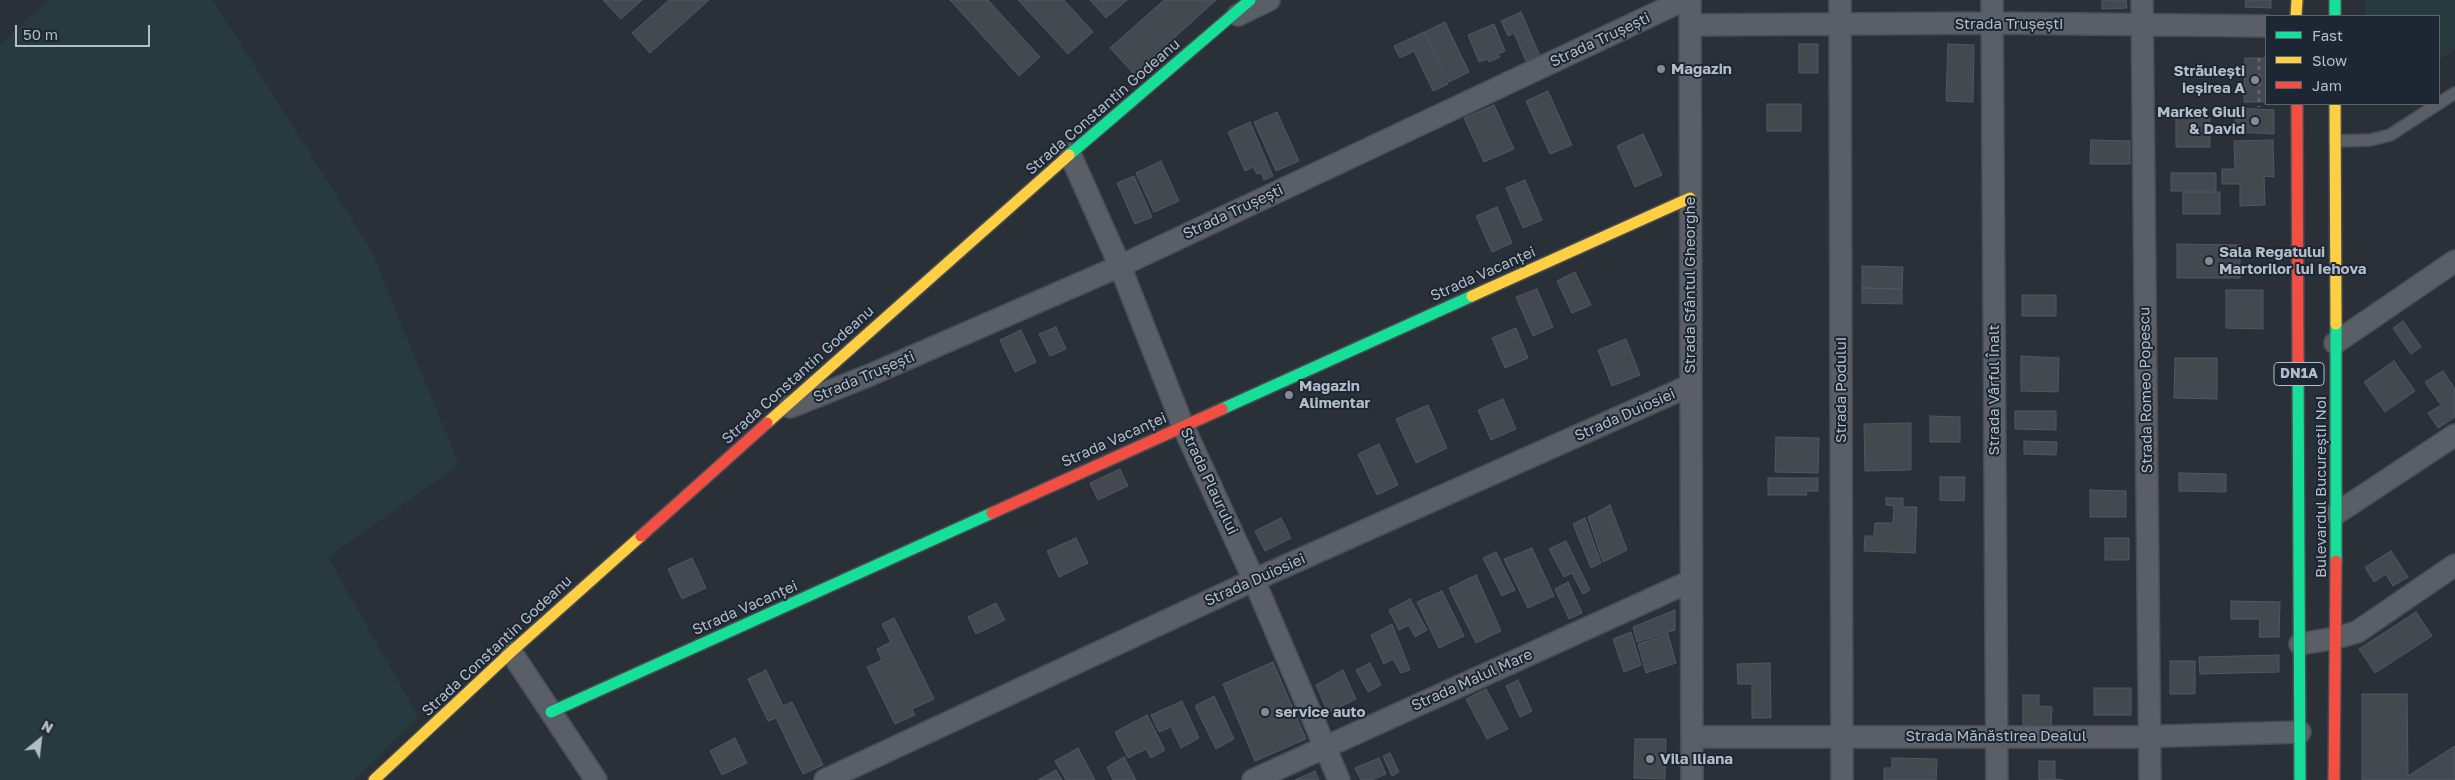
<!DOCTYPE html>
<meta charset="utf-8">
<style>
body{margin:0}
#map{position:relative;width:2455px;height:780px;overflow:hidden;background:#2a3038;font-family:"Golos Text",sans-serif}
canvas{display:block}
.legend{position:absolute;left:2265px;top:15px;width:175px;height:90px;box-sizing:border-box;background:#1d2633;border:1px solid #59626f;margin:0;padding:6px 9px;list-style:none;font-size:15px;color:#b4bcc9}
.legend li{display:flex;align-items:center;gap:10px;height:25px}
.legend b{width:25px;border:1px solid #59626f}
.north{position:absolute;left:15px;top:715px;width:50px;height:50px;-webkit-text-stroke:4px #1d2633;paint-order:stroke;rotate:29deg;font-size:14px;font-weight:700;line-height:20px;text-align:center;color:#b4bcc9}
.north::after{content:'';display:block;margin:auto;width:18px;height:22px;background:#b4bcc9;clip-path:polygon(50% 0,100% 100%,50% 72%,0 100%)}
.scale{position:absolute;left:15px;top:25px;width:135px;height:22px;box-sizing:border-box;border:2px solid #b4bcc9;border-top:0;padding-left:6px;font-size:15px;line-height:18px;white-space:nowrap;color:#b4bcc9;-webkit-text-stroke:4px #1d2633;paint-order:stroke}
</style>
<div id="map">
<canvas width="2455" height="780"></canvas>
<ul class="legend">
<li><b style="height:6px;background:#16e098"></b>Fast</li>
<li><b style="height:6px;background:#ffcf43"></b>Slow</li>
<li><b style="height:6px;background:#f24e42"></b>Jam</li>
</ul>
<div class="north">N</div>
<div class="scale">50 m</div>
</div>
<script>
const c = document.querySelector('canvas').getContext('2d');
c.lineJoin = 'round';
function fillPath(path, color) { c.fillStyle = color; c.fill(path, 'evenodd'); }
const shape = rows => new Path2D(rows.map(r => 'M' + r).join(''));
function trace(path, color, width, dash) { c.strokeStyle = color; c.lineWidth = width; c.lineCap = dash ? 'butt' : 'round'; c.setLineDash(dash || []); c.stroke(path); }
function drawText(font, color, halo, rows, align = 'center') {
  c.font = font + ' "Golos Text",sans-serif'; c.lineWidth = 4; c.setLineDash([]); c.textBaseline = 'middle'; c.strokeStyle = halo; c.fillStyle = color; for (const [text, x, y, turn = 0] of rows) {
    c.save(); c.translate(x, y); c.rotate((+turn || 0) * Math.PI / 180); c.textAlign = isNaN(turn) ? turn : align; if (halo) c.strokeText(text, 0, 0); c.fillText(text, 0, 0); c.restore();
  }
}
fillPath(shape([
 [48,0,213,0,371,250,459,465,328,557,419,718,353,780,0,780,0,45],
 [2365,0,2455,0,2455,49,2439,60,2439,16,2365,16]
]), '#273a3e');
const building = shape([
 [603,0,642,0,621,19,603,0],
 [669,0,709,0,650,53,632,33,669,0],
 [950,0,988,0,1040,57,1019,76,950,0],
 [1018,0,1064,0,1093,32,1068,54,1018,0],
 [1090,0,1127,0,1106,18,1090,0],
 [1164,0,1216,0,1134,74,1110,48,1164,0],
 [2102,0,2126,0,2127,8,2102,9,2102,0],
 [2246,0,2271,0,2271,8,2245,7,2246,0],
 [1521,12,1540,56,1526,61,1514,33,1508,36,1501,21,1521,12],
 [1445,22,1469,72,1449,82,1425,32,1445,22],
 [1494,24,1505,51,1498,54,1500,57,1489,62,1487,59,1479,62,1468,35,1494,24],
 [1424,32,1448,84,1433,91,1414,51,1400,58,1394,46,1424,32],
 [1799,44,1818,44,1818,73,1799,73,1799,44],
 [1948,44,1974,45,1973,102,1946,101,1948,44],
 [2245,58,2266,58,2266,102,2244,102,2245,58],
 [1548,91,1572,145,1550,154,1526,101,1548,91],
 [1767,104,1801,104,1801,131,1767,131,1767,104],
 [1494,105,1514,149,1484,162,1464,118,1494,105],
 [2235,108,2274,110,2274,134,2236,132,2235,108],
 [1277,112,1299,161,1276,171,1254,122,1277,112],
 [2176,118,2210,118,2210,147,2176,147,2176,118],
 [1250,122,1273,176,1264,180,1261,173,1257,174,1253,167,1245,171,1228,132,1250,122],
 [1643,134,1662,175,1635,187,1617,146,1643,134],
 [2091,140,2130,141,2130,164,2090,164,2091,140],
 [2273,140,2274,177,2264,176,2265,205,2240,206,2240,184,2222,184,2222,169,2235,169,2234,141,2273,140],
 [1161,161,1179,201,1154,212,1136,173,1161,161],
 [2171,173,2216,173,2216,191,2171,191,2171,173],
 [1134,176,1152,217,1135,224,1117,183,1134,176],
 [1525,180,1542,220,1523,228,1506,188,1525,180],
 [2183,192,2220,192,2220,214,2183,214,2183,192],
 [1497,207,1512,243,1492,252,1476,216,1497,207],
 [2177,244,2240,245,2240,278,2177,278,2177,244],
 [1862,266,1903,267,1902,289,1862,288,1862,266],
 [1575,272,1591,305,1572,313,1557,281,1575,272],
 [1862,288,1902,289,1902,304,1862,303,1862,288],
 [1537,289,1553,327,1533,336,1516,297,1537,289],
 [2226,290,2263,290,2263,329,2226,328,2226,290],
 [2022,295,2056,295,2056,316,2022,316,2022,295],
 [2403,321,2421,347,2411,354,2393,328,2403,321],
 [1056,327,1066,349,1050,356,1039,334,1056,327],
 [1516,328,1528,358,1505,368,1492,338,1516,328],
 [1021,330,1036,362,1015,372,1000,340,1021,330],
 [1626,339,1640,375,1612,386,1598,350,1626,339],
 [2021,356,2059,358,2058,392,2021,391,2021,356],
 [2175,358,2217,358,2217,399,2174,398,2175,358],
 [2394,361,2415,391,2385,412,2364,382,2394,361],
 [2443,371,2455,389,2455,417,2438,428,2428,413,2441,405,2425,382,2443,371],
 [1503,399,1516,429,1491,440,1478,410,1503,399],
 [1428,405,1447,448,1416,463,1396,419,1428,405],
 [2015,411,2056,411,2056,430,2015,429,2015,411],
 [1930,416,1960,417,1960,442,1930,442,1930,416],
 [1911,423,1911,470,1865,471,1864,424,1911,423],
 [1776,437,1819,438,1818,473,1775,472,1776,437],
 [2024,441,2057,442,2056,455,2024,454,2024,441],
 [1379,444,1398,485,1377,495,1358,454,1379,444],
 [1120,469,1128,486,1098,500,1090,483,1120,469],
 [2179,473,2226,474,2226,492,2179,491,2179,473],
 [1940,477,1965,477,1964,501,1940,500,1940,477],
 [1768,478,1818,478,1818,491,1806,491,1807,495,1768,495,1768,478],
 [2090,490,2126,491,2126,517,2090,517,2090,490],
 [1886,498,1903,498,1903,507,1917,507,1915,553,1864,551,1865,536,1874,536,1875,523,1893,523,1894,506,1886,505,1886,498],
 [1610,505,1627,550,1603,562,1588,517,1610,505],
 [1281,518,1291,538,1265,551,1255,531,1281,518],
 [1585,518,1601,563,1591,568,1573,524,1585,518],
 [1076,538,1088,563,1059,577,1047,551,1076,538],
 [2105,538,2129,538,2129,560,2105,560,2105,538],
 [1566,541,1590,590,1583,594,1572,573,1564,577,1549,549,1566,541],
 [1532,548,1554,596,1528,608,1504,559,1532,548],
 [2391,551,2408,577,2393,586,2386,574,2374,582,2365,567,2391,551],
 [1496,552,1515,590,1502,596,1483,558,1496,552],
 [692,558,706,588,682,599,668,569,692,558],
 [1476,575,1501,631,1476,643,1449,588,1476,575],
 [1568,582,1582,613,1569,619,1555,589,1568,582],
 [1442,591,1464,636,1439,648,1417,602,1442,591],
 [1410,599,1427,630,1415,637,1409,625,1399,630,1389,610,1410,599],
 [2231,601,2280,602,2279,637,2259,637,2260,619,2231,619,2231,601],
 [996,603,1005,620,976,634,968,617,996,603],
 [1675,610,1675,630,1637,642,1633,627,1675,610],
 [2416,612,2432,636,2375,673,2359,649,2416,612],
 [894,618,934,699,912,709,915,715,895,724,867,667,882,660,877,649,891,642,882,624,894,618],
 [1392,624,1410,670,1401,673,1393,659,1384,664,1371,635,1392,624],
 [1631,632,1641,665,1624,672,1613,639,1631,632],
 [1668,634,1676,663,1646,673,1638,644,1668,634],
 [2279,655,2279,672,2200,674,2199,657,2279,655],
 [2170,661,2195,661,2195,694,2170,694,2170,661],
 [1273,662,1306,739,1255,761,1223,684,1273,662],
 [1370,663,1381,685,1368,692,1356,670,1370,663],
 [1770,663,1771,718,1752,718,1752,684,1738,684,1737,664,1770,663],
 [766,670,783,706,792,702,823,765,803,774,776,718,768,721,748,679,766,670],
 [1343,670,1356,699,1328,713,1316,685,1343,670],
 [1518,680,1532,711,1520,717,1506,686,1518,680],
 [2094,688,2131,688,2131,715,2094,715,2094,688],
 [1486,689,1508,729,1487,739,1466,699,1486,689],
 [2362,694,2407,694,2408,776,2455,746,2455,780,2362,780,2362,694],
 [2023,695,2039,695,2039,706,2052,707,2051,726,2023,725,2023,695],
 [1214,696,1234,739,1216,749,1195,706,1214,696],
 [1182,701,1199,738,1181,748,1171,727,1159,732,1151,715,1182,701],
 [1147,715,1165,750,1151,758,1146,749,1128,758,1115,732,1147,715],
 [735,738,747,763,722,775,710,751,735,738],
 [1635,739,1666,739,1665,779,1634,778,1635,739],
 [1078,748,1095,780,1066,780,1055,761,1078,748],
 [1390,753,1399,772,1392,776,1383,756,1390,753],
 [1124,757,1136,780,1113,780,1107,767,1124,757],
 [1379,758,1386,774,1372,780,1361,780,1355,768,1379,758],
 [1892,758,1937,759,1936,780,1884,780,1884,768,1892,768,1892,758],
 [2039,761,2055,761,2055,779,2063,780,2039,780,2039,761],
 [1056,770,1062,780,1038,780,1056,770],
 [1315,771,1319,780,1295,780,1315,771]
]);
fillPath(building, '#444950');
trace(building, '#52575f', 1);
const lane = shape([
 [2335,141,2370,140,2390,135,2455,93]
]);
const street = shape([
 [1690,0,1692,780],
 [1840,0,1842,780],
 [1992,0,1997,780],
 [2142,0,2150,780],
 [1238,15,1269,0],
 [1692,25,1992,23,2266,26],
 [1070,154,1120,266,1183,426,1254,580,1339,780],
 [2335,343,2455,261],
 [790,407,870,375,1120,266,1684,0],
 [2337,513,2455,435],
 [2300,644,2336,638,2357,632,2455,565],
 [511,652,596,780],
 [1692,737,2133,737,2300,732],
 [825,780,1254,580,1689,386],
 [1253,780,1691,581]
]);
const fast = shape([
 [2335,0,2335,16],
 [1069,155,1250,0],
 [2336,324,2336,561],
 [2298,362,2300,780],
 [1222,409,1472,296],
 [551,712,992,513]
]);
const slow = shape([
 [2296,16,2297,0],
 [2335,104,2336,324],
 [1472,296,1690,198],
 [767,423,1069,155],
 [374,780,511,652,641,536]
]);
const jam = shape([
 [2297,104,2298,362],
 [992,513,1222,409],
 [641,536,767,423],
 [2334,780,2336,561]
]);
trace(lane, '#484c53', 14);
trace(street, '#484c53', 24);
trace(fast, '#484c53', 14);
trace(slow, '#484c53', 14);
trace(jam, '#484c53', 14);
trace(shape([
 [2259,58,2259,107]
]), '#5d636a', 3, [4, 4]);
trace(lane, '#5a5e66', 11);
trace(street, '#5a5e66', 21);
trace(fast, '#16e098', 11);
trace(slow, '#ffcf43', 11);
trace(jam, '#f24e42', 11);
for (const [x, y, r, color] of [
 [1661,69,5,"#848b96"],
 [2255,80,5,"#848b96"],
 [2255,121,5,"#848b96"],
 [2209,261,5,"#848b96"],
 [1289,395,5,"#848b96"],
 [1265,712,5,"#848b96"],
 [1650,759,5,"#848b96"]
]) { const dot = new Path2D(); dot.arc(x, y, r, 0, 2 * Math.PI); c.fillStyle = color; c.fill(dot); trace(dot, '#1d2633', 2); }
for (const [x, y, w] of [
 [2299,374,50]
]) { const box = new Path2D(); box.roundRect(x - w / 2, y - 11.5, w, 23, 4); c.fillStyle = '#1d2633'; c.fill(box); trace(box, '#b4bcc9', 1); }
drawText('bold 14px', '#b4bcc9', null, [
 ["DN1A",2299,374]
]);
drawText('15px', '#b4bcc9', '#1d2633', [
 ["Strada Trușești",2009,24],
 ["Strada Trușești",1600,40,-25],
 ["Strada Constantin Godeanu",1103,107,-41],
 ["Strada Trușești",1233,212,-25],
 ["Strada Vacanței",1483,274,-24],
 ["Strada Sfântul Gheorghe",1690,285,-90],
 ["Strada Constantin Godeanu",798,375,-42],
 ["Strada Trușești",864,377,-23],
 ["Strada Podului",1841,390,-90],
 ["Strada Vârful Înalt",1994,390,-90],
 ["Strada Romeo Popescu",2146,390,-91],
 ["Strada Duiosiei",1625,415,-24],
 ["Strada Vacanței",1114,440,-24],
 ["Strada Plaurului",1209,481,65],
 ["Bulevardul Bucureștii Noi",2321,487,-90],
 ["Strada Duiosiei",1255,580,-24],
 ["Strada Vacanței",745,608,-24],
 ["Strada Constantin Godeanu",497,646,-43],
 ["Strada Malul Mare",1472,680,-24],
 ["Strada Mănăstirea Dealul",1996,736]
]);
drawText('bold 15px', '#b4bcc9', '#1d2633', [
 ["Magazin",1671,69],
 ["Străulești",2245,71,"right"],
 ["ieșirea A",2245,88,"right"],
 ["Market Giuli",2245,112,"right"],
 ["& David",2245,129,"right"],
 ["Sala Regatului",2219,252],
 ["Martorilor lui Iehova",2219,269],
 ["Magazin",1299,386],
 ["Alimentar",1299,403],
 ["service auto",1275,712],
 ["Vila Iliana",1660,759]
], 'left');
</script>
